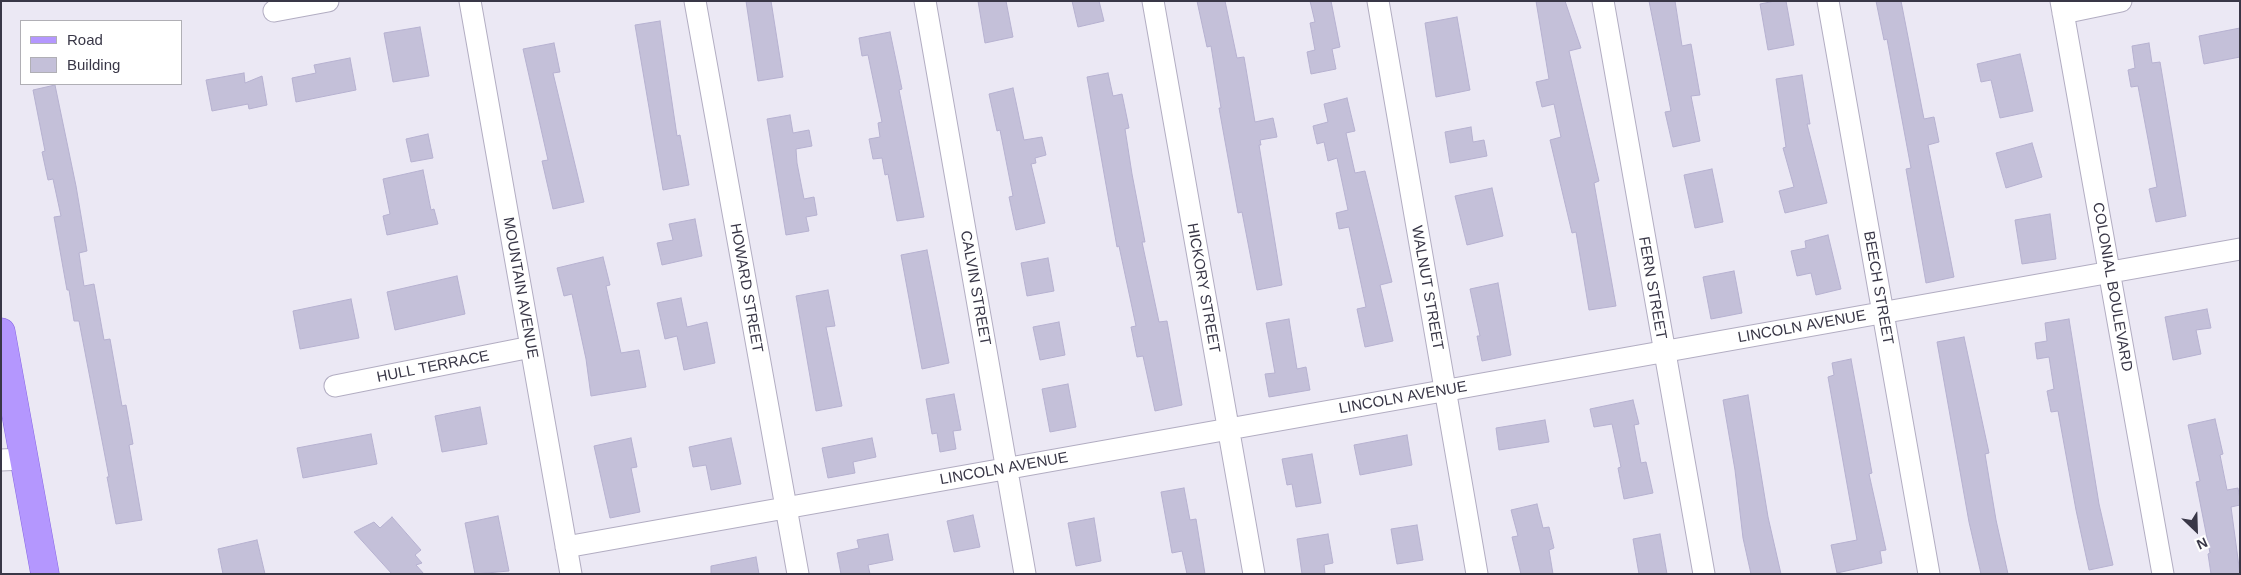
<!DOCTYPE html>
<style>
body{margin:0}
#map{position:relative;width:2241px;height:575px;overflow:hidden;background:#ebe8f4;font-family:Arial,sans-serif}
canvas{display:block}
.frame{position:absolute;inset:0;border:2px solid #393747;pointer-events:none}
.legend{position:absolute;left:20px;top:20px;width:162px;height:65px;box-sizing:border-box;background:#fff;border:1px solid #b0afb5;margin:0;padding:6px 9px;list-style:none;font-size:15px;color:#393747}
.legend li{display:flex;align-items:center;gap:10px;height:25px}
.legend b{width:25px;border:1px solid #b0afb5}
.north{position:absolute;left:2171px;top:505px;width:50px;height:50px;-webkit-text-stroke:4px #fff;paint-order:stroke;rotate:156deg;font-size:14px;font-weight:700;line-height:20px;text-align:center;color:#393747}
.north::after{content:'';display:block;margin:auto;width:18px;height:22px;background:#393747;clip-path:polygon(50% 0,100% 100%,50% 72%,0 100%)}
</style>
<div id="map">
<canvas width="2241" height="575"></canvas>
<div class="frame"></div>
<ul class="legend">
<li><b style="height:6px;background:#b497fe"></b>Road</li>
<li><b style="height:14px;background:#c4c0d9"></b>Building</li>
</ul>
<div class="north">N</div>
</div>
<script>
const c = document.querySelector('canvas').getContext('2d');
c.lineJoin = 'round';
function fillPath(path, color) { c.fillStyle = color; c.fill(path, 'evenodd'); }
const shape = rows => new Path2D(rows.map(r => 'M' + r).join(''));
function trace(path, color, width, dash) { c.strokeStyle = color; c.lineWidth = width; c.lineCap = dash ? 'butt' : 'round'; c.setLineDash(dash || []); c.stroke(path); }
function drawText(font, color, halo, rows, align = 'center') {
  c.font = font + ' Arial,sans-serif'; c.lineWidth = 4; c.setLineDash([]); c.textBaseline = 'middle'; c.strokeStyle = halo; c.fillStyle = color; for (const [text, x, y, turn = 0] of rows) {
    c.save(); c.translate(x, y); c.rotate((+turn || 0) * Math.PI / 180); c.textAlign = isNaN(turn) ? turn : align; if (halo) c.strokeText(text, 0, 0); c.fillText(text, 0, 0); c.restore();
  }
}
const building = shape([
 [746,1,771,1,783,77,758,81,746,1],
 [978,1,1006,1,1013,37,985,43,978,1],
 [1072,1,1099,1,1104,21,1078,27,1072,1],
 [1197,1,1225,1,1237,58,1244,57,1255,122,1273,118,1277,137,1260,140,1261,145,1259,145,1282,285,1257,290,1242,212,1238,213,1219,108,1221,108,1211,46,1207,47,1197,1],
 [1310,1,1331,1,1340,47,1332,49,1336,69,1311,74,1307,52,1315,50,1310,23,1315,22,1310,1],
 [1536,1,1565,1,1581,48,1569,51,1599,181,1594,183,1616,306,1589,310,1576,232,1572,233,1550,140,1561,137,1554,104,1542,107,1536,82,1549,79,1536,1],
 [1649,1,1675,1,1682,46,1691,44,1700,95,1691,96,1700,141,1673,147,1665,112,1671,111,1649,1],
 [1775,1,1786,1,1794,45,1768,50,1760,4,1775,1],
 [1876,1,1901,1,1924,119,1934,117,1939,142,1928,145,1954,277,1926,283,1906,169,1911,168,1887,39,1884,40,1876,1],
 [1457,17,1470,90,1436,97,1425,23,1457,17],
 [660,21,677,136,680,135,689,185,663,190,635,25,660,21],
 [420,27,429,76,393,82,384,33,420,27],
 [2240,28,2240,57,2204,64,2199,36,2240,28],
 [890,32,902,89,899,90,924,217,897,221,888,174,885,175,882,158,873,159,869,139,880,137,878,123,882,122,868,55,862,56,859,38,890,32],
 [554,43,560,72,553,73,584,202,553,209,542,161,548,160,523,49,554,43],
 [2149,43,2152,63,2160,62,2186,216,2156,222,2149,189,2157,187,2138,86,2131,87,2128,70,2135,68,2132,46,2149,43],
 [2020,54,2033,111,2000,118,1991,80,1981,82,1977,64,2020,54],
 [350,58,356,90,296,102,292,78,316,73,314,65,350,58],
 [244,73,245,83,262,76,267,105,249,109,248,104,212,111,206,80,244,73],
 [1108,73,1113,96,1122,94,1129,128,1125,129,1132,174,1145,242,1142,242,1159,322,1167,321,1182,405,1155,411,1143,356,1137,357,1131,327,1136,326,1119,246,1117,247,1087,77,1108,73],
 [1802,75,1810,124,1807,124,1827,203,1785,213,1779,191,1794,187,1783,148,1786,147,1776,79,1802,75],
 [55,85,76,186,87,251,79,253,84,286,94,284,104,340,110,339,122,406,126,405,133,444,129,445,142,520,116,524,107,477,109,477,79,321,74,321,69,290,67,290,54,217,61,216,53,179,48,180,42,152,45,151,33,90,55,85],
 [1013,88,1024,140,1042,137,1046,155,1035,158,1036,163,1031,164,1045,223,1016,230,1009,197,1013,196,1000,130,997,131,989,94,1013,88],
 [1347,98,1355,131,1346,133,1355,173,1365,171,1392,282,1380,285,1393,341,1365,347,1357,309,1366,307,1349,227,1339,229,1336,213,1348,210,1337,158,1328,161,1324,142,1317,144,1313,126,1328,122,1324,104,1347,98],
 [790,115,793,133,809,130,812,146,796,149,797,163,804,199,814,197,817,215,806,217,809,231,786,235,767,119,790,115],
 [1471,127,1473,142,1484,140,1487,156,1450,163,1445,132,1471,127],
 [428,134,433,158,411,162,406,139,428,134],
 [2032,143,2042,177,2006,188,1996,153,2032,143],
 [1712,169,1723,222,1695,228,1684,175,1712,169],
 [423,170,431,210,434,209,438,224,387,235,383,216,390,214,383,179,423,170],
 [1492,188,1503,236,1467,245,1455,196,1492,188],
 [2050,214,2056,259,2022,264,2015,220,2050,214],
 [695,219,702,256,662,265,657,243,673,240,669,224,695,219],
 [1828,235,1841,289,1816,295,1811,273,1797,276,1791,251,1806,248,1805,241,1828,235],
 [927,250,949,363,922,369,901,255,927,250],
 [603,257,610,285,606,286,621,353,639,350,646,387,591,396,586,359,572,294,564,296,557,268,603,257],
 [1048,258,1054,291,1027,296,1021,263,1048,258],
 [1734,271,1742,313,1711,319,1703,277,1734,271],
 [457,276,465,314,395,330,387,292,457,276],
 [1498,283,1511,355,1482,361,1477,336,1480,336,1470,289,1498,283],
 [828,290,835,326,826,327,842,406,816,411,796,296,828,290],
 [681,298,687,327,707,322,715,363,684,370,677,336,665,339,657,303,681,298],
 [351,299,359,338,300,349,293,311,351,299],
 [2207,309,2211,328,2196,330,2201,354,2173,360,2165,317,2207,309],
 [1289,319,1297,369,1306,367,1310,390,1269,397,1265,374,1275,373,1266,323,1289,319],
 [2069,319,2099,504,2113,565,2089,570,2076,510,2058,411,2051,412,2047,391,2054,389,2049,357,2037,359,2035,343,2047,341,2045,323,2069,319],
 [1059,322,1065,355,1040,360,1033,327,1059,322],
 [1964,337,1989,453,1985,454,1996,520,2008,574,1981,574,1969,522,1937,342,1964,337],
 [1851,359,1872,473,1869,474,1886,550,1880,551,1882,563,1837,573,1831,545,1857,540,1828,377,1834,375,1832,363,1851,359],
 [1068,384,1076,427,1050,432,1042,389,1068,384],
 [954,394,961,430,953,431,956,449,940,452,937,433,932,434,926,399,954,394],
 [1748,395,1768,517,1781,574,1751,574,1743,538,1735,470,1723,400,1748,395],
 [1633,400,1639,424,1634,425,1641,463,1646,462,1653,493,1624,499,1618,468,1621,467,1612,424,1594,427,1590,409,1633,400],
 [480,407,487,444,442,452,435,416,480,407],
 [2215,419,2223,454,2220,455,2227,490,2238,488,2240,499,2240,505,2231,507,2240,574,2211,574,2208,554,2210,553,2196,482,2200,481,2188,425,2215,419],
 [1545,420,1549,442,1499,450,1496,428,1545,420],
 [371,434,377,464,303,478,297,448,371,434],
 [1407,435,1412,465,1360,475,1354,445,1407,435],
 [631,438,637,467,631,468,640,512,610,518,594,446,631,438],
 [731,438,741,484,711,490,706,465,693,467,689,447,731,438],
 [872,438,876,457,853,462,855,473,828,478,822,448,872,438],
 [1312,454,1321,503,1296,507,1292,484,1287,485,1282,459,1312,454],
 [1184,488,1190,520,1196,519,1205,574,1187,574,1182,551,1172,553,1161,492,1184,488],
 [1537,504,1543,528,1549,527,1554,548,1549,550,1553,574,1521,574,1512,537,1518,536,1511,510,1537,504],
 [973,515,980,547,954,552,947,521,973,515],
 [498,516,509,571,475,574,465,523,498,516],
 [392,517,421,550,415,555,422,563,416,565,424,574,392,574,354,532,374,522,380,528,392,517],
 [1094,518,1101,561,1076,566,1068,523,1094,518],
 [1417,525,1423,560,1397,564,1391,529,1417,525],
 [888,534,893,560,868,565,870,574,841,574,837,553,859,548,857,540,888,534],
 [1328,534,1333,563,1324,565,1325,574,1302,574,1297,539,1328,534],
 [1660,534,1667,574,1639,574,1633,539,1660,534],
 [257,540,265,574,223,574,218,549,257,540],
 [756,557,759,574,711,574,711,566,756,557]
]);
fillPath(building, '#c4c0d9');
trace(building, '#b6b1d0', 1);
const minor = shape([
 [470,1,571,574],
 [695,1,798,574],
 [925,1,1025,574],
 [1153,1,1254,574],
 [1378,1,1477,574],
 [1603,1,1704,574],
 [1828,1,1929,574],
 [2061,1,2163,574],
 [274,11,328,1],
 [2063,13,2121,1],
 [335,386,531,347],
 [1,460,24,459],
 [566,547,2240,249]
]);
const primary = shape([
 [1,332,45,574]
]);
trace(minor, '#b2adc2', 23);
trace(primary, '#8767e3', 29);
trace(minor, '#fff', 21);
trace(primary, '#b497fe', 28);
drawText('15px', '#393747', '#fff', [
 ["COLONIAL BOULEVARD",2112,287,80],
 ["MOUNTAIN AVENUE",520,288,80],
 ["HOWARD STREET",746,288,80],
 ["CALVIN STREET",975,288,80],
 ["HICKORY STREET",1203,288,80],
 ["WALNUT STREET",1427,288,80],
 ["FERN STREET",1652,288,80],
 ["BEECH STREET",1878,288,80],
 ["LINCOLN AVENUE",1802,327,-10],
 ["HULL TERRACE",433,367,-11],
 ["LINCOLN AVENUE",1403,398,-10],
 ["LINCOLN AVENUE",1004,469,-10]
]);
</script>
